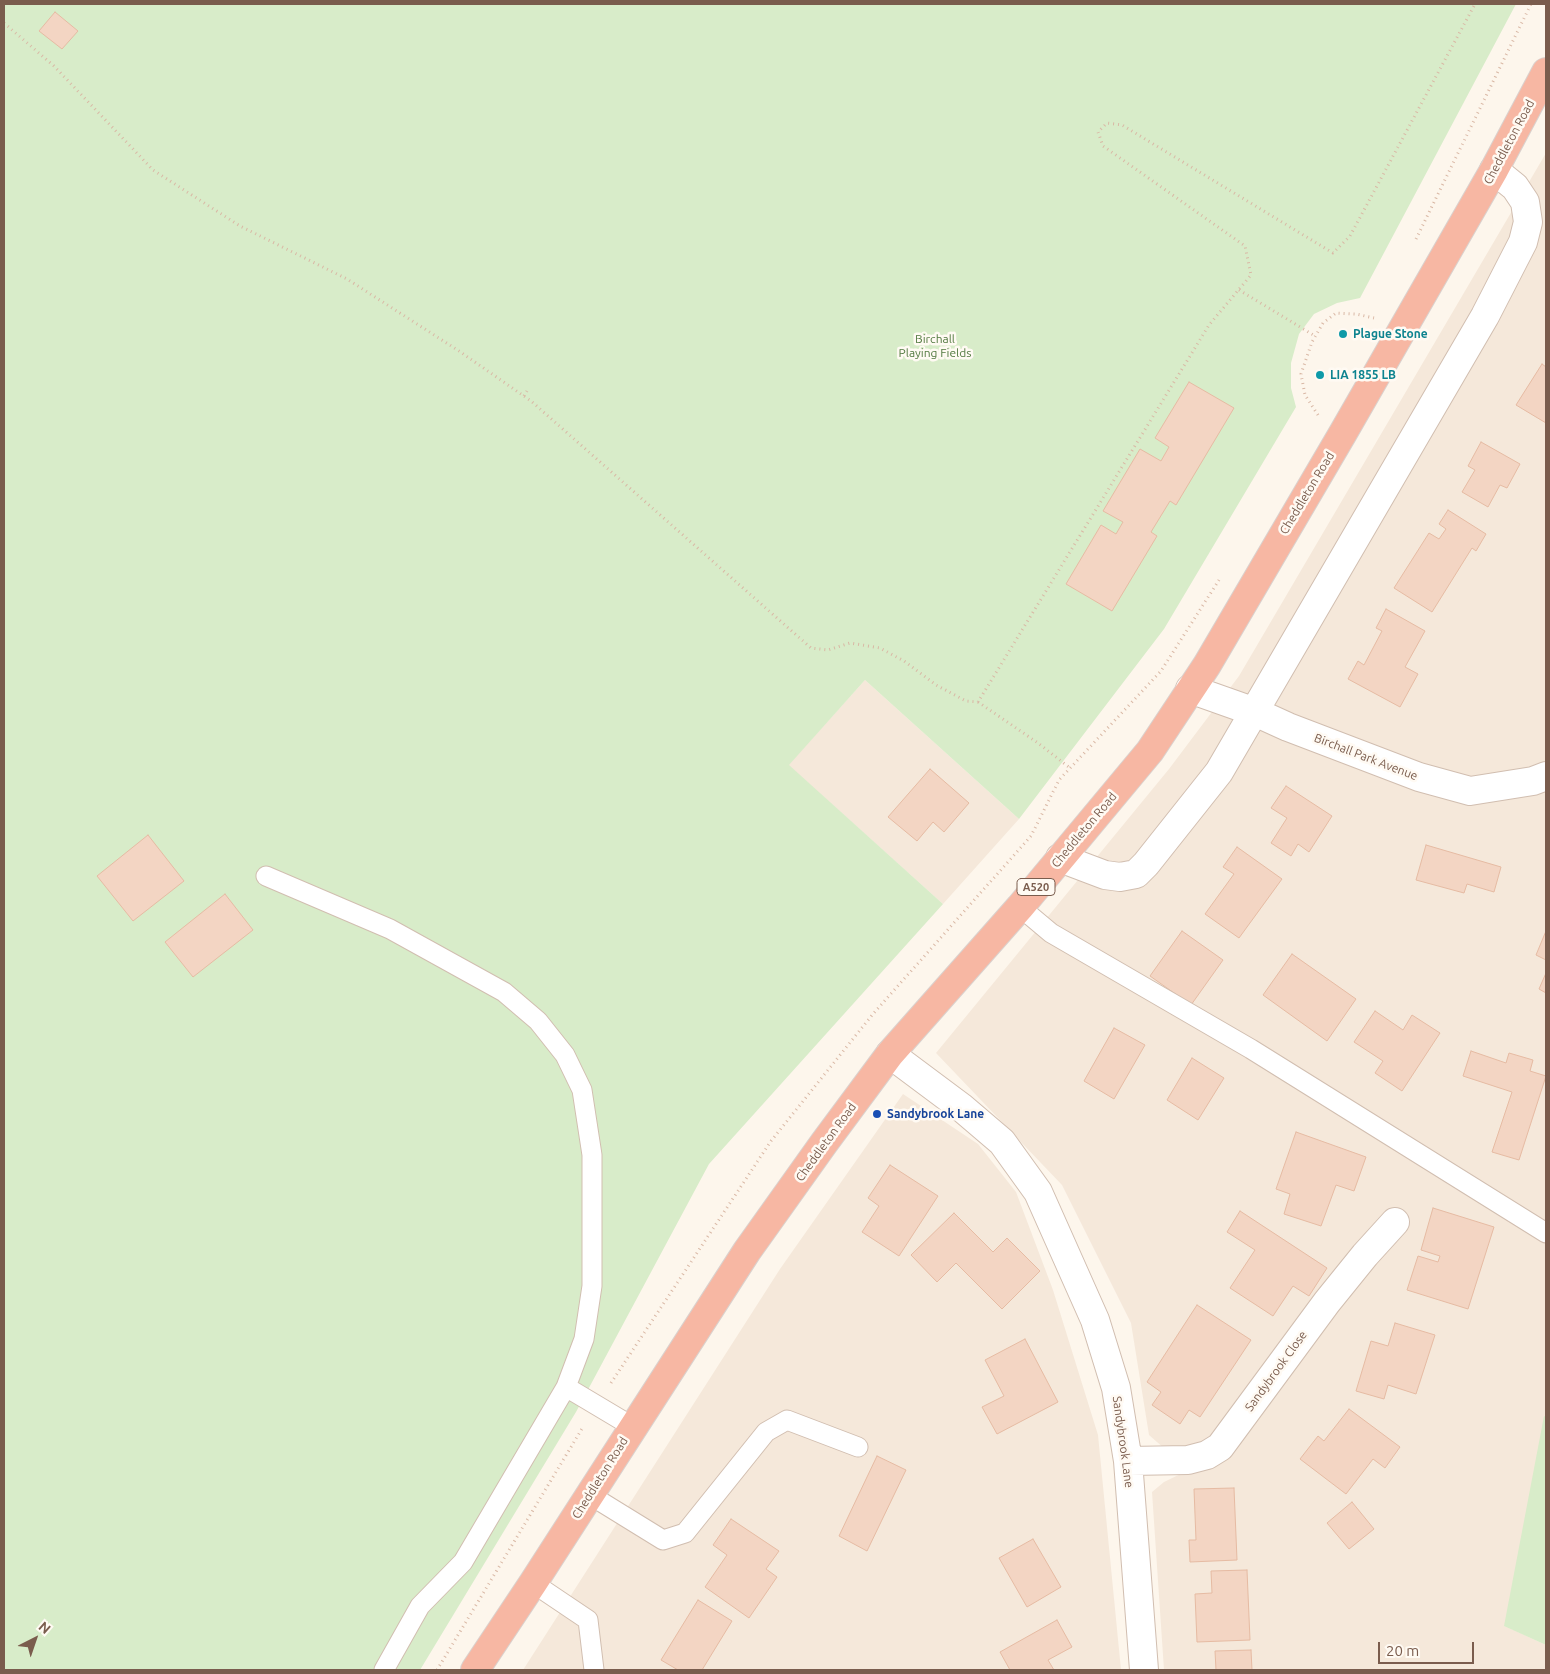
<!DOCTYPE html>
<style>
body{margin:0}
#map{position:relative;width:1550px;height:1674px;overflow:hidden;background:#fdf6ec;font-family:Ubuntu,sans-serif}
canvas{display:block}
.frame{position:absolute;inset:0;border:5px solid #7a5c4d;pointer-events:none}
.north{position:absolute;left:10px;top:1614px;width:50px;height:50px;-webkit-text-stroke:4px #fffaf3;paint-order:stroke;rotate:41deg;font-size:14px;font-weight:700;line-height:20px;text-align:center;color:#7a5c4d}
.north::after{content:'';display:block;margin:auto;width:18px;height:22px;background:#7a5c4d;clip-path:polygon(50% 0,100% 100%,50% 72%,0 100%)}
.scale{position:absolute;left:1378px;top:1642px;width:96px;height:22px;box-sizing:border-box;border:2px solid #7a5c4d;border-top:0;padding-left:6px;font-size:15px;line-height:18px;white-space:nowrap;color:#7a5c4d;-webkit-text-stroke:4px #fffaf3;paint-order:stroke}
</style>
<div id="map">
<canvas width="1550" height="1674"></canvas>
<div class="frame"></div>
<div class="north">N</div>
<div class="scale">20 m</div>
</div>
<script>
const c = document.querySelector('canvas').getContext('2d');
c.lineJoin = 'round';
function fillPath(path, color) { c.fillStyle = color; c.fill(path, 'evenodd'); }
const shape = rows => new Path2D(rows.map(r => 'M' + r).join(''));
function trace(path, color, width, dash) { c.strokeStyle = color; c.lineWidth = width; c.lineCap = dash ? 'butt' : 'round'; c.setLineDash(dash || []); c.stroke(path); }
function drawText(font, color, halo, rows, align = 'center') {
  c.font = font + ' Ubuntu,sans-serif'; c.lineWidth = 5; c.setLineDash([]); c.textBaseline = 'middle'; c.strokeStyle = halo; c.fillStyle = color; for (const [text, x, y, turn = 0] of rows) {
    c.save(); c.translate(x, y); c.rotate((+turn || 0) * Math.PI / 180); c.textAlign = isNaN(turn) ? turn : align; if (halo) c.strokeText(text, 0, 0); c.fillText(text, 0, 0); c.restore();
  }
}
fillPath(shape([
 [1546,153,1546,1417,1545,1416,1505,1626,1546,1645,1546,1670,1164,1670,1152,1492,1164,1482,1238,1446,1319,1331,1409,1222,1391,1212,1256,1387,1200,1448,1165,1449,1149,1435,1131,1323,1062,1185,936,1053,1169,769,1239,676],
 [865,680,1019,819,943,904,788,765],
 [903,1094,978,1144,1016,1192,1053,1290,1098,1435,1121,1670,523,1670,780,1269]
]), '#f5e8da');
fillPath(shape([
 [4,4,1516,4,1360,298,1337,303,1314,314,1299,334,1291,363,1291,388,1296,407,1164,629,1019,819,865,680,789,765,943,904,709,1164,576,1412,420,1670,4,1670],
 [1544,1416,1546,1417,1546,1645,1504,1626]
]), '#d8ecc9');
const building = shape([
 [55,12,78,31,62,49,39,31,55,12],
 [1542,364,1546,367,1546,423,1516,405,1542,364],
 [1189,382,1234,408,1176,505,1170,501,1151,532,1157,536,1112,611,1066,584,1101,525,1116,534,1123,522,1103,511,1140,449,1161,461,1169,447,1155,438,1189,382],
 [1481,442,1520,464,1507,488,1500,485,1488,507,1462,492,1475,470,1468,466,1481,442],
 [1448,510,1486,534,1476,551,1472,548,1432,612,1394,588,1429,533,1439,539,1446,529,1439,524,1448,510],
 [1386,609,1425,631,1405,667,1418,674,1400,707,1348,679,1358,661,1364,665,1382,631,1376,628,1386,609],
 [930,769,969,803,944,832,933,822,917,841,888,817,930,769],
 [1286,786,1332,816,1309,852,1298,844,1291,856,1271,843,1287,818,1271,808,1286,786],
 [148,835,184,881,133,921,97,876,148,835],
 [1426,845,1501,867,1494,892,1467,884,1464,893,1416,880,1426,845],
 [1237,847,1282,879,1239,938,1205,914,1234,874,1223,867,1237,847],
 [225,894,253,930,193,977,165,942,225,894],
 [1182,931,1223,960,1191,1005,1150,976,1182,931],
 [1546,931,1546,960,1536,955,1546,931],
 [1292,954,1356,999,1327,1041,1263,995,1292,954],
 [1546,973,1546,993,1539,989,1546,973],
 [1375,1011,1403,1030,1412,1015,1440,1033,1402,1091,1375,1073,1383,1061,1354,1042,1375,1011],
 [1114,1028,1145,1045,1114,1099,1084,1081,1114,1028],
 [1471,1051,1506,1063,1509,1053,1533,1060,1530,1071,1546,1076,1519,1160,1492,1152,1512,1092,1463,1076,1471,1051],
 [1192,1058,1224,1078,1198,1120,1167,1100,1192,1058],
 [1296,1132,1366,1157,1354,1191,1336,1185,1321,1226,1284,1214,1290,1194,1276,1189,1296,1132],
 [890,1165,938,1196,899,1256,862,1232,879,1206,868,1198,890,1165],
 [1433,1208,1494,1227,1468,1309,1407,1290,1418,1256,1438,1262,1440,1256,1421,1250,1433,1208],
 [1240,1211,1327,1268,1309,1296,1293,1286,1273,1316,1230,1288,1255,1250,1227,1232,1240,1211],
 [954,1213,993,1252,1007,1238,1040,1271,1002,1309,956,1263,937,1282,911,1255,954,1213],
 [1197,1305,1251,1340,1200,1417,1189,1410,1180,1424,1152,1405,1161,1392,1147,1382,1197,1305],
 [1395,1323,1435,1335,1416,1394,1388,1385,1384,1399,1356,1391,1371,1341,1388,1346,1395,1323],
 [1025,1339,1058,1402,997,1434,982,1407,1004,1396,985,1360,1025,1339],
 [1349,1409,1400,1447,1385,1468,1373,1459,1346,1494,1300,1459,1318,1436,1324,1441,1349,1409],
 [877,1456,906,1470,867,1551,839,1536,877,1456],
 [1234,1488,1237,1560,1190,1562,1189,1540,1196,1540,1194,1489,1234,1488],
 [1352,1502,1374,1529,1349,1549,1327,1523,1352,1502],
 [731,1519,779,1551,766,1569,777,1577,749,1618,705,1587,727,1555,713,1545,731,1519],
 [1033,1539,1061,1587,1027,1607,999,1558,1033,1539],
 [1247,1570,1250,1640,1197,1642,1195,1594,1212,1593,1211,1571,1247,1570],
 [698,1600,732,1621,702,1670,678,1670,661,1660,698,1600],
 [1057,1620,1072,1647,1048,1660,1054,1670,1010,1670,1000,1652,1057,1620],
 [1251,1650,1252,1670,1216,1670,1215,1651,1251,1650]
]);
fillPath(building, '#f3d5c3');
trace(building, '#e6bba3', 1);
const lane = shape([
 [266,876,390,929,504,992,538,1021,565,1055,582,1090,592,1155,592,1286,584,1339,566,1387,463,1562,420,1606,384,1670],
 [1020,907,1051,933,1251,1049,1546,1233],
 [566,1387,633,1427],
 [590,1495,663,1540,685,1533,766,1432,787,1420,858,1447],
 [533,1583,588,1620,594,1670]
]);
const street = shape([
 [1190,689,1255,712,1288,727,1419,777,1470,791,1533,781,1546,776],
 [1060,858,1105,875,1120,877,1136,874,1146,864,1219,772,1485,316,1523,242,1528,222,1525,202,1515,187,1494,170],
 [890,1054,961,1107,1002,1142,1038,1192,1095,1320,1116,1388,1128,1461,1144,1670],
 [1128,1461,1188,1460,1207,1455,1220,1447,1327,1302,1365,1255,1395,1222]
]);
const highway = shape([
 [475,1670,533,1583,747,1251,824,1143,890,1054,1020,907,1150,751,1207,665,1343,433,1494,170,1546,72]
]);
trace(lane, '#d1beb0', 21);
trace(street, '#d1beb0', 30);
trace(highway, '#dad1cd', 30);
trace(shape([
 [4,23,54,66,153,170,240,226,347,279,459,351,531,401,811,648,828,650,850,643,880,648,904,661,936,685,966,701,978,702,1209,325,1251,275,1245,246,1103,146,1098,132,1107,123,1122,125,1333,253,1350,236,1475,4],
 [1416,239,1531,4],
 [1239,290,1315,336],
 [524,396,527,391],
 [1318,415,1305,395,1301,374,1312,342,1323,323,1336,313,1356,314,1374,318],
 [978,702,1038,743,1070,768],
 [611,1383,771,1141,873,1014,1031,836,1059,780,1161,671,1219,580],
 [437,1670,583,1427]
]), '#d9b8a5', 3, [1, 4]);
trace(lane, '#fff', 19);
trace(street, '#fff', 28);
trace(highway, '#f7b7a3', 28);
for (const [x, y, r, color] of [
 [1343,334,5,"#0f9aa8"],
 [1320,375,5,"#0f9aa8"],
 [877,1114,5,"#1a4fb4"]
]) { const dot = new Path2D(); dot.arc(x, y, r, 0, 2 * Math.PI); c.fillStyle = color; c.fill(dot); trace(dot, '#fffaf3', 2); }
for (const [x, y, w] of [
 [1036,887,38]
]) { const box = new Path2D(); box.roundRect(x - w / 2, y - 8.5, w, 17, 4); c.fillStyle = '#fffaf3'; c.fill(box); trace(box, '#7a5c4d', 1); }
drawText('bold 11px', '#7a5c4d', null, [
 ["A520",1036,887]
]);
drawText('12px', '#7a5c4d', '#fffaf3', [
 ["Cheddleton Road",1509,142,-62],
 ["Cheddleton Road",1307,493,-59],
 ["Birchall Park Avenue",1366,757,21],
 ["Cheddleton Road",1084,830,-50],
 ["Cheddleton Road",826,1142,-54],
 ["Sandybrook Close",1276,1371,-54],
 ["Sandybrook Lane",1123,1442,82],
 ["Cheddleton Road",600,1478,-58]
]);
drawText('bold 12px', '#0d838f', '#fffaf3', [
 ["Plague Stone",1353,334],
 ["LIA 1855 LB",1330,375]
], 'left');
drawText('12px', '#537a41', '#fffaf3', [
 ["Birchall",935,339],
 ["Playing Fields",935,353]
]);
drawText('bold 12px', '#164399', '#fffaf3', [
 ["Sandybrook Lane",887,1114]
], 'left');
</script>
